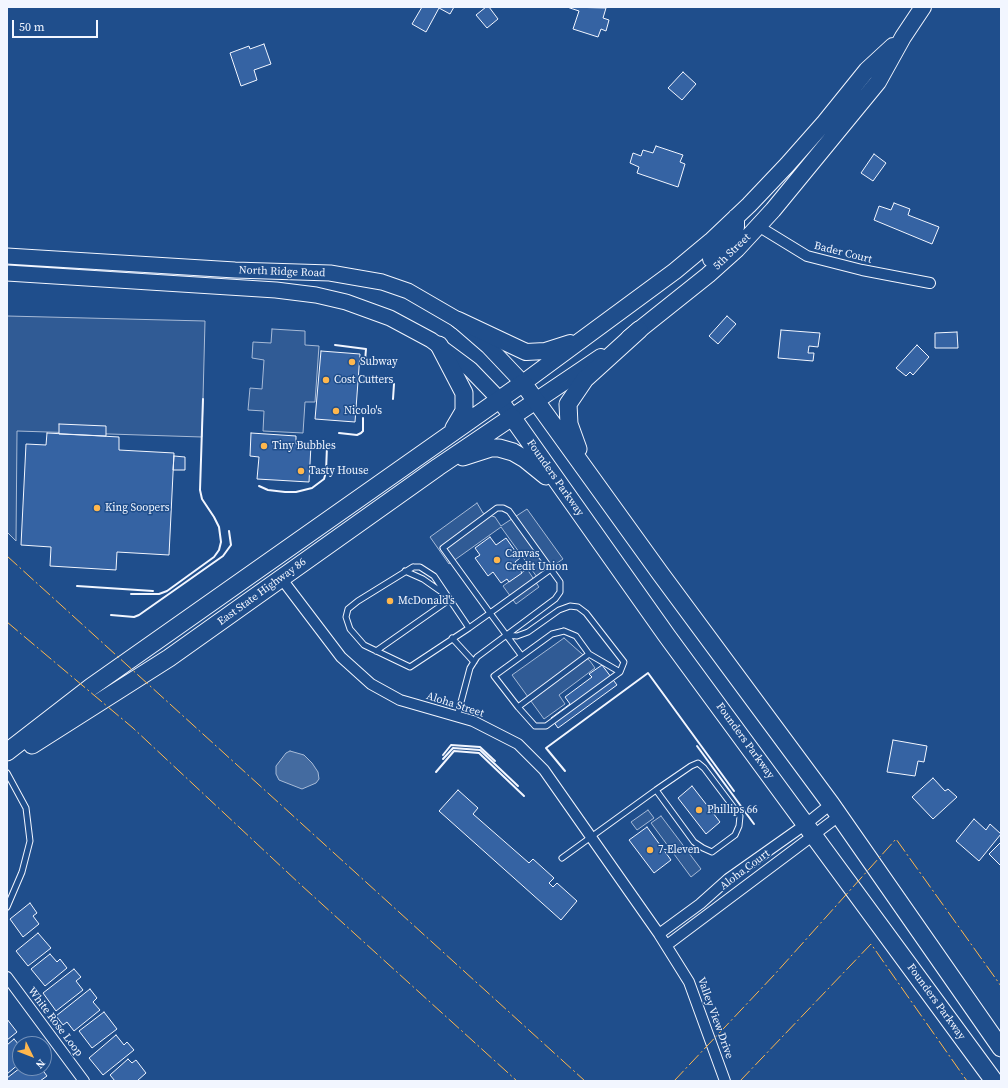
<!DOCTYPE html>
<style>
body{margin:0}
#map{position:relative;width:1008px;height:1088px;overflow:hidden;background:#1f4e8c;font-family:"Source Serif 4",serif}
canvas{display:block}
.frame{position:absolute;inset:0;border:8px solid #f2f6ff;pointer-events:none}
.north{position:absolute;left:12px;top:1036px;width:40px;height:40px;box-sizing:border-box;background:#1f4e8c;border:1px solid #7391ba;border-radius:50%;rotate:133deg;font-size:11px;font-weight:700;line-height:16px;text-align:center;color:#f2f6ff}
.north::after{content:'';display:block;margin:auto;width:14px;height:18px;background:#ffb74d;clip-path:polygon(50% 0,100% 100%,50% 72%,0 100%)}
.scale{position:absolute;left:12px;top:20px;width:86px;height:18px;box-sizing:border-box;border:2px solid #f2f6ff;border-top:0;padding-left:5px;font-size:12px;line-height:14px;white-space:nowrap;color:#f2f6ff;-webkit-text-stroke:3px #1f4e8c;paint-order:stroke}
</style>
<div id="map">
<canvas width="1008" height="1088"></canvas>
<div class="frame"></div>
<div class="north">N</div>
<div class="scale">50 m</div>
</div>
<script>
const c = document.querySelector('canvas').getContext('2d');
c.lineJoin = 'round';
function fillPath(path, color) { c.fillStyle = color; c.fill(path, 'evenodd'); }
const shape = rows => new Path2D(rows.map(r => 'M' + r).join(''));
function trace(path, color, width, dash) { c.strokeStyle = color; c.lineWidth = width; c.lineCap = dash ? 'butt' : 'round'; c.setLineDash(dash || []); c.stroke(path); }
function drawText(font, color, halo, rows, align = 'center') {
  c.font = font + ' "Source Serif 4",serif'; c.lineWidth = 3; c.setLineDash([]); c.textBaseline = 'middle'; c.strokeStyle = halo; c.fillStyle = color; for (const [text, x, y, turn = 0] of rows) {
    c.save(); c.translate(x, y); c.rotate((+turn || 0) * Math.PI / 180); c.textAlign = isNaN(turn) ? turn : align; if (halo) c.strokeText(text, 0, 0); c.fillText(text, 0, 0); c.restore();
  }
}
const built = shape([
 [7,316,205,321,202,437,17,431,16,541,7,532,7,316],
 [272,329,305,331,305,345,319,346,315,402,305,402,303,433,263,431,264,411,248,410,250,388,262,389,264,360,252,358,253,342,271,343,272,329],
 [477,503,483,513,495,517,501,526,527,509,563,559,537,577,501,527,449,564,430,537,477,503],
 [527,569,539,587,516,604,503,586,527,569],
 [564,638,590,661,595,668,559,695,565,704,544,719,512,675,564,638],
 [648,810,654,818,637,830,631,822,648,810],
 [661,816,701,869,691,877,651,823,661,816]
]);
fillPath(built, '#305b95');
trace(built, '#a8bbd7', 1);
const water = shape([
 [290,751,304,755,312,763,318,772,319,779,316,783,302,789,279,780,276,774,276,766,286,753,290,751]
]);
fillPath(water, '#446ba0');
trace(water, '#a8bbd7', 1);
const building = shape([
 [422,7,454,7,450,14,439,8,426,32,412,24,422,7],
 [486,7,489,7,498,19,487,28,476,15,486,7],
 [567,7,606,8,603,18,609,20,606,31,601,29,598,37,573,29,579,11,567,7],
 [264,44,271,64,254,70,257,80,241,86,230,53,249,46,250,49,264,44],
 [683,72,696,84,682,100,668,88,683,72],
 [656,146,683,155,680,162,685,164,678,187,637,173,639,167,630,163,633,153,641,156,643,150,653,153,656,146],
 [874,154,886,163,873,181,861,173,874,154],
 [894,203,910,209,908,215,939,227,932,244,874,220,879,206,891,210,894,203],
 [727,316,736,324,718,344,709,336,727,316],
 [781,330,820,333,818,347,809,346,808,353,814,353,813,361,778,358,781,330],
 [957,332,958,348,935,348,935,333,957,332],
 [917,345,929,357,913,375,910,372,906,376,896,368,917,345],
 [321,351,360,354,355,422,315,419,321,351],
 [59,424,106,426,106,436,59,434,59,424],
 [47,433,119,437,119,450,174,453,169,555,117,552,116,570,50,566,51,547,21,545,26,444,46,445,47,433],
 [251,433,296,436,296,444,311,445,309,482,257,479,259,457,250,456,251,433],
 [174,456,185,457,185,470,173,470,174,456],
 [490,537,496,545,506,538,520,558,515,562,522,573,509,582,507,579,501,583,493,572,488,576,475,558,480,555,475,548,490,537],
 [602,665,617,685,558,728,551,718,570,704,565,697,592,677,589,674,602,665],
 [893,740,927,746,924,762,918,761,915,776,887,772,893,740],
 [933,778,945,791,948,789,957,797,933,819,912,797,933,778],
 [692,786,720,822,706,834,678,798,692,786],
 [458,790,478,808,473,814,529,863,533,859,554,878,549,883,553,887,557,883,577,901,561,920,439,811,458,790],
 [974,819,986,830,990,824,1001,834,979,861,956,841,974,819],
 [647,827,671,860,654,873,629,840,647,827],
 [1001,842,1001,866,989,854,1001,842],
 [30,903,37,913,33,916,39,924,23,937,10,919,30,903],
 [38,933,51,948,28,966,16,951,38,933],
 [50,954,57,962,60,959,67,968,45,986,31,969,50,954],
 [74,969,81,977,76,981,83,990,56,1011,43,993,74,969],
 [90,989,97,998,93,1002,100,1010,74,1031,67,1022,63,1025,56,1016,90,989],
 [104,1012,117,1029,92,1048,79,1031,104,1012],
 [7,1019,17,1032,7,1040,7,1019],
 [116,1035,124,1045,127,1042,134,1050,103,1075,89,1058,116,1035],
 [14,1039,20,1046,20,1063,7,1074,7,1045,14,1039],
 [128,1059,132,1063,136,1060,146,1073,137,1081,115,1081,110,1075,128,1059],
 [20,1068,41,1068,47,1076,40,1081,7,1081,7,1078,20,1068]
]);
fillPath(building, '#3563a3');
trace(building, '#f2f6ff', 1);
const service = shape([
 [413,567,420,567,434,576,469,628,410,667,364,645,350,629,346,617,348,609,358,601,413,567],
 [405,571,423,579,443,593],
 [469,628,490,613,521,655],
 [564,631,576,636,589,654,518,707,494,676,552,634,564,631],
 [506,635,517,636,528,632,559,610,570,606,578,607,586,613,624,662,620,672,546,726,535,726,518,707],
 [452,638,474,662],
 [376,651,449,600],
 [589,654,620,672],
 [457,717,470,668,477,657,555,599,560,592,560,582,509,511,503,508,497,508,443,548,490,613,551,569],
 [7,773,26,808,30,841,22,872,7,907],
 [562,858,591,837,656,790,691,766,698,763,704,768,740,816,739,826,735,835,712,852,703,848,694,842,656,790]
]);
const minor = shape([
 [758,226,807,256,862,270,930,283],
 [281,578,341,657,371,684,400,700,473,721,518,744,544,770,659,934,689,982,725,1081],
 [659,934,700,904,728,879,806,824,831,804],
 [667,945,839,816],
 [7,977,84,1081]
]);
const secondary = shape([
 [7,256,235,270,330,273,382,282,408,291,458,320,488,346,523,383],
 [7,273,276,290,316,295,346,302,390,318,431,340,470,369,499,399]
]);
const primary = shape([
 [711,259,733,234,736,227,736,217],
 [458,320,526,352,545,351,570,343],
 [629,338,708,275,737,249,773,210,878,82,903,37,923,7],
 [523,383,675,271,711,241,749,205,787,165,825,122,867,70,893,46],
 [499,399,512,417,601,357]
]);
const trunk = shape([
 [439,345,464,393,464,411,454,428],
 [578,449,569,424,568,404,585,379,639,330],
 [463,457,491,448,499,448,513,452,525,459,546,476],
 [32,745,169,658,438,467,512,417,667,636,994,1081],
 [7,752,91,687,523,383,660,573,831,804,1001,1048]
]);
trace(service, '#f2f6ff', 7);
trace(minor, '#f2f6ff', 12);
trace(secondary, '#f2f6ff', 17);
trace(primary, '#f2f6ff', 18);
trace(trunk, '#f2f6ff', 19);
trace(service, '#1f4e8c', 5);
trace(minor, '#1f4e8c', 10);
trace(secondary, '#1f4e8c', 15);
trace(primary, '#1f4e8c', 16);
trace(trunk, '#1f4e8c', 17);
trace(shape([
 [335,345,366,349,365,361],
 [393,399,394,384],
 [339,433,357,435,361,433,363,431,363,418],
 [259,486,268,490,285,492,296,492,312,488,324,479,326,472,327,446],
 [77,586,153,591],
 [131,594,159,594,167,591,214,557,219,550,221,542,219,527,214,517,202,499,200,490,203,399],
 [111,615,134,617,139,615,223,556,231,545,229,531],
 [697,746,754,824],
 [443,755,451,745,480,747,495,761],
 [443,759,453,748,480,750,518,786],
 [565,771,546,748,648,673,734,791],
 [436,772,454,751,479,753,524,796]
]), '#f2f6ff', 2);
trace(shape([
 [7,556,585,1081],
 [7,622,133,728,301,885,517,1081],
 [674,1081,775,974,896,839,1001,986],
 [740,1081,871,944,967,1081]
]), '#ffb74d', 1, [14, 3, 2, 3]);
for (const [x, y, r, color] of [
 [352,362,4,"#ffb74d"],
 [326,380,4,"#ffb74d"],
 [336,411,4,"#ffb74d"],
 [264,446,4,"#ffb74d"],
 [301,471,4,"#ffb74d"],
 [97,508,4,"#ffb74d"],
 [497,560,4,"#ffb74d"],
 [390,601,4,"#ffb74d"],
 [699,810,4,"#ffb74d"],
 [650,850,4,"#ffb74d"]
]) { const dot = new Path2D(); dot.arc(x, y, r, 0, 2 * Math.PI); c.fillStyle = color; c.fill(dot); trace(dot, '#1f4e8c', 1.5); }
drawText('11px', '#f2f6ff', '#1f4e8c', [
 ["5th Street",732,252,-44],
 ["Bader Court",843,253,14],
 ["North Ridge Road",282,272,2],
 ["Founders Parkway",555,478,55],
 ["East State Highway 86",262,592,-36],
 ["Aloha Street",455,705,18],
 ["Founders Parkway",745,741,54],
 ["Aloha Court",745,870,-37],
 ["Founders Parkway",936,1002,54],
 ["Valley View Drive",715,1018,70],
 ["White Rose Loop",55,1022,53]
]);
drawText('11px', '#f2f6ff', '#1f4e8c', [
 ["Subway",360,362],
 ["Cost Cutters",334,380],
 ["Nicolo's",344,411],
 ["Tiny Bubbles",272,446],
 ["Tasty House",309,471],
 ["King Soopers",105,508],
 ["Canvas",505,554],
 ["Credit Union",505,567],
 ["McDonald's",398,601],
 ["Phillips 66",707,810],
 ["7-Eleven",658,850]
], 'left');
</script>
